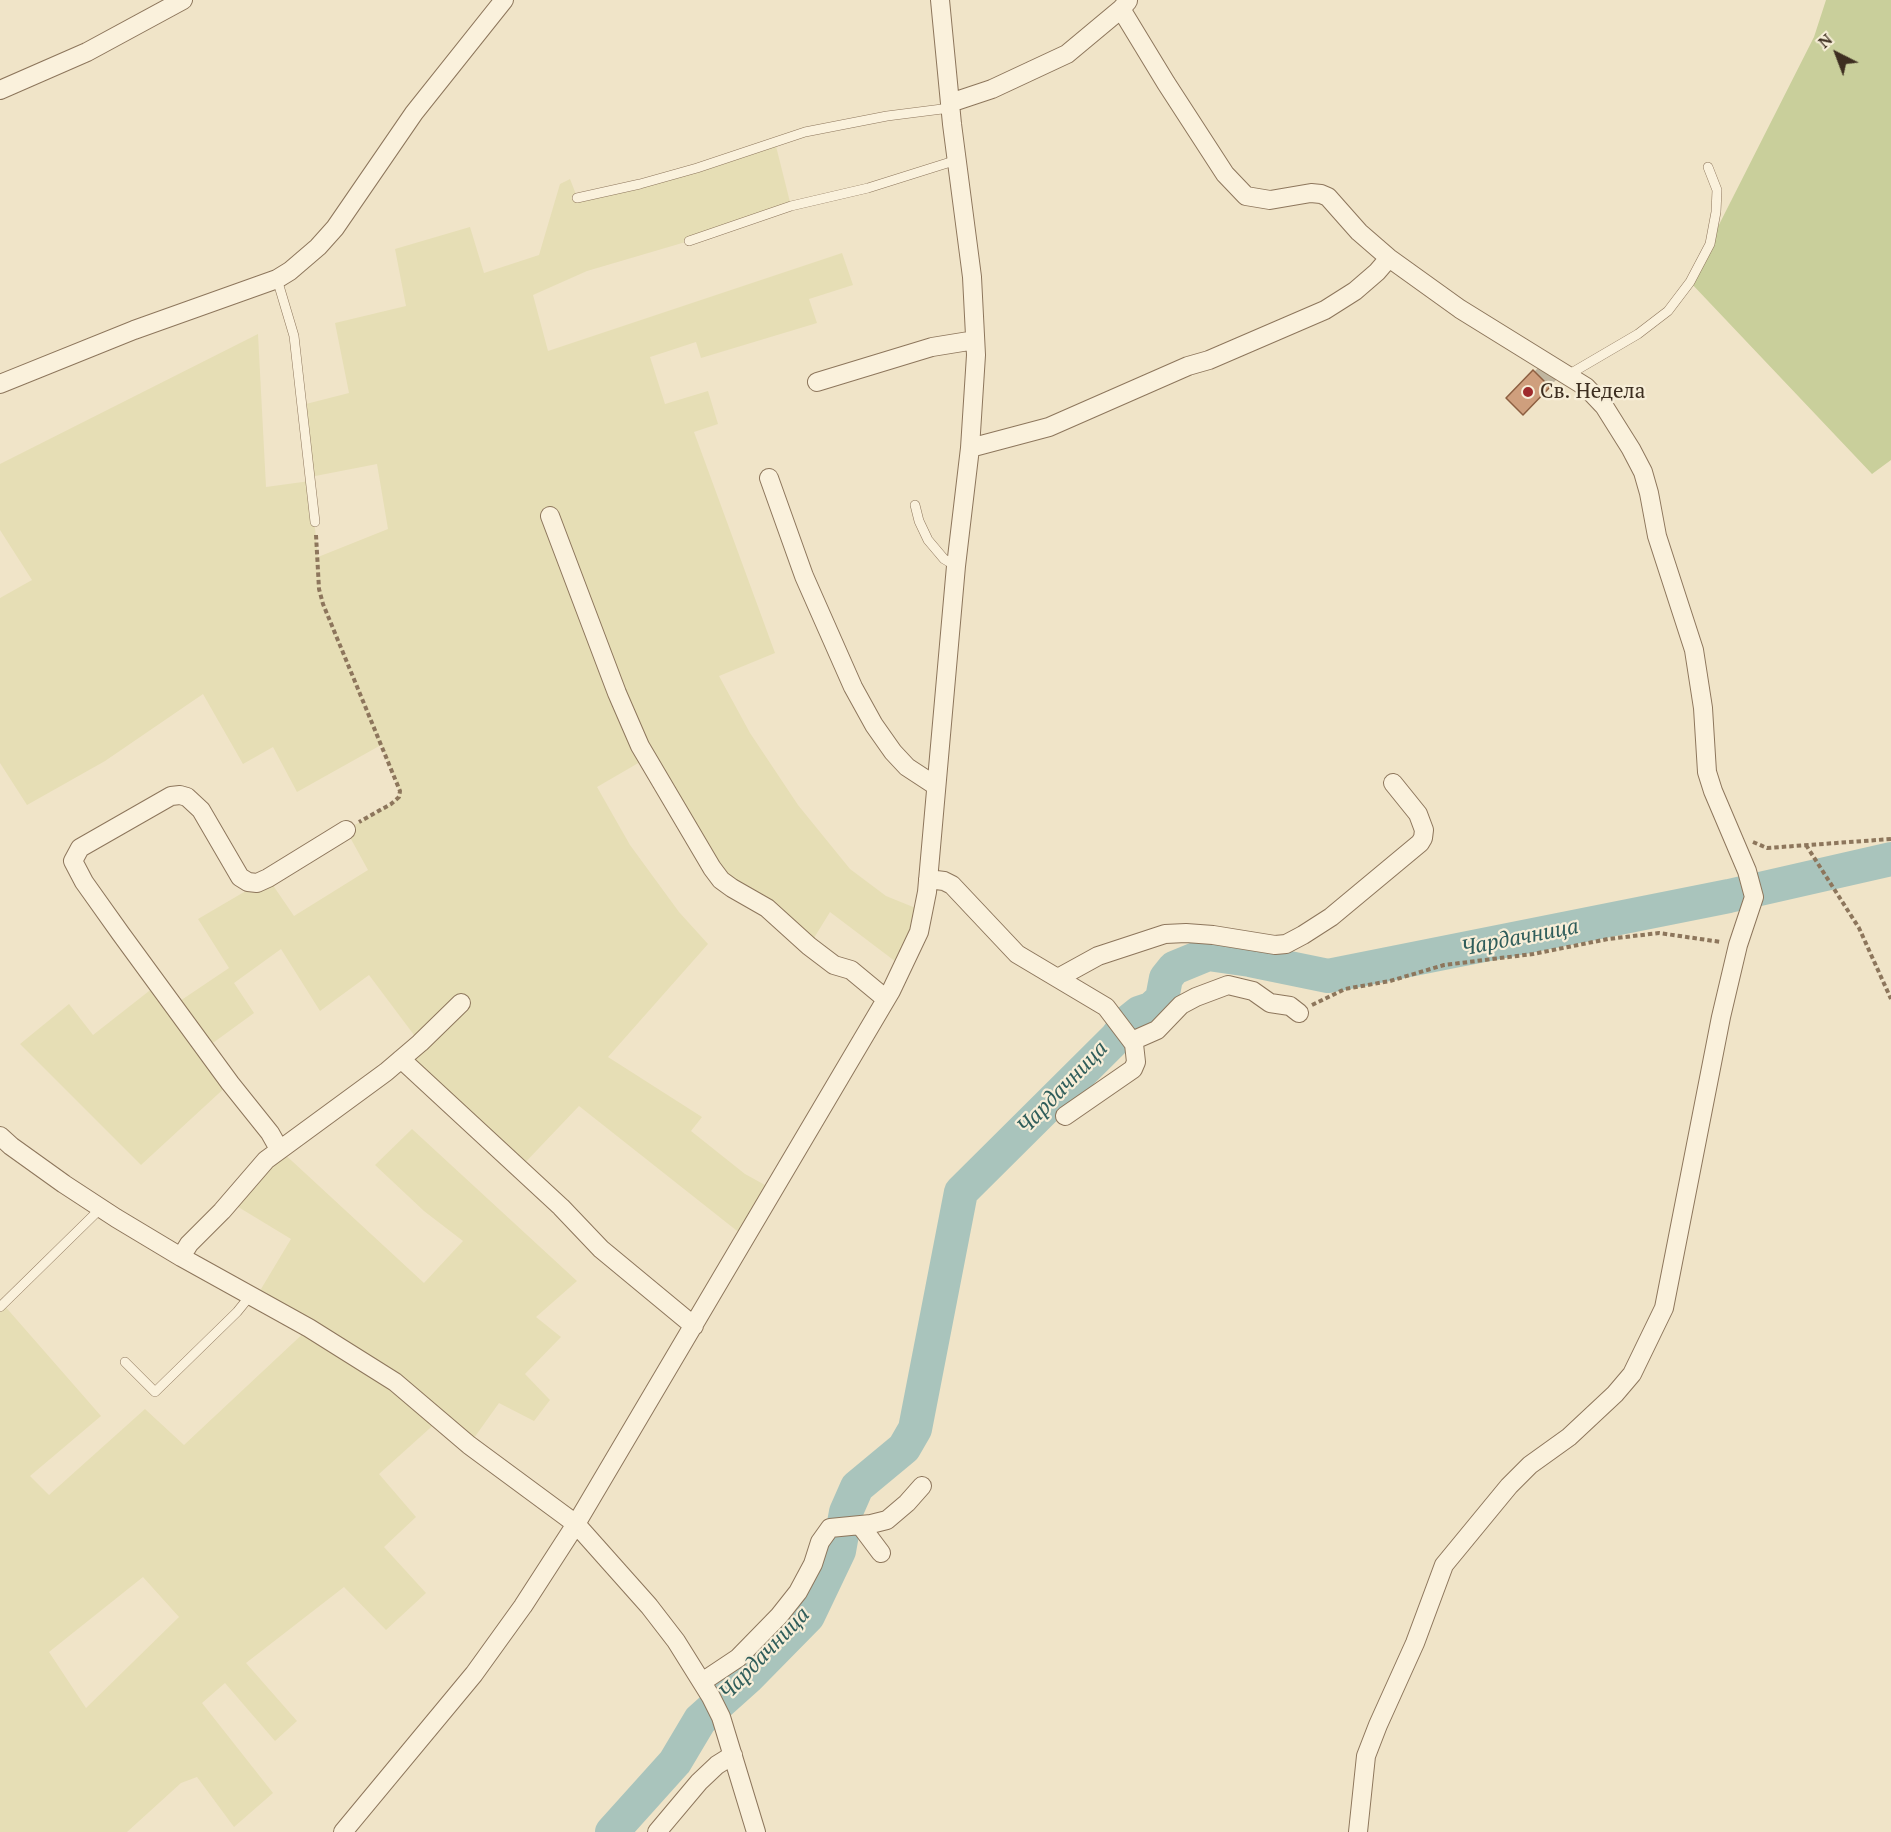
<!DOCTYPE html>
<meta charset="utf-8">
<style>
body{margin:0}
#map{position:relative;width:1891px;height:1832px;overflow:hidden;background:#f0e4c8;font-family:"PT Serif",serif}
canvas{display:block}
.north{position:absolute;left:1807px;top:24px;width:60px;height:60px;-webkit-text-stroke:4px #f7eed8;paint-order:stroke;rotate:318deg;font-size:16px;font-weight:700;line-height:24px;text-align:center;color:#3d2e20}
.north::after{content:'';display:block;margin:auto;width:21px;height:27px;background:#3d2e20;clip-path:polygon(50% 0,100% 100%,50% 72%,0 100%)}
</style>
<div id="map">
<canvas width="1891" height="1832"></canvas>
<div class="north">N</div>
</div>
<script>
const c = document.querySelector('canvas').getContext('2d');
c.lineJoin = 'round';
function fillPath(path, color) { c.fillStyle = color; c.fill(path, 'evenodd'); }
const shape = rows => new Path2D(rows.map(r => 'M' + r).join(''));
function trace(path, color, width, dash) { c.strokeStyle = color; c.lineWidth = width; c.lineCap = dash ? 'butt' : 'round'; c.setLineDash(dash || []); c.stroke(path); }
function drawText(font, color, halo, rows, align = 'center') {
  c.font = font + ' "PT Serif",serif'; c.lineWidth = 4.5; c.setLineDash([]); c.textBaseline = 'middle'; c.strokeStyle = halo; c.fillStyle = color; for (const [text, x, y, turn = 0] of rows) {
    c.save(); c.translate(x, y); c.rotate((+turn || 0) * Math.PI / 180); c.textAlign = isNaN(turn) ? turn : align; if (halo) c.strokeText(text, 0, 0); c.fillText(text, 0, 0); c.restore();
  }
}
fillPath(shape([
 [775,142,791,206,689,241,587,271,533,295,548,351,842,253,853,285,809,299,817,323,701,358,696,342,650,357,665,404,708,391,718,424,694,432,775,653,719,676,750,733,798,805,850,869,886,896,923,911,904,968,830,912,809,946,732,888,647,758,597,787,630,845,679,912,708,944,608,1057,702,1117,691,1131,745,1174,774,1190,746,1238,579,1106,519,1169,401,1059,420,1043,369,975,320,1011,281,949,234,983,254,1013,206,1048,230,1083,141,1165,20,1044,69,1004,93,1035,158,984,174,1005,229,968,198,919,268,878,294,916,368,870,346,830,391,804,399,797,400,791,381,745,297,792,273,747,243,764,203,694,105,761,27,805,0,763,0,598,32,580,0,530,0,464,258,334,266,487,310,481,318,557,388,529,377,464,310,477,302,405,349,393,335,323,406,306,395,249,470,227,484,273,539,255,560,184,570,179,577,197],
 [412,1129,577,1281,536,1317,561,1337,525,1374,550,1400,534,1421,499,1403,469,1445,439,1420,379,1474,416,1517,384,1547,426,1593,386,1630,344,1587,246,1663,297,1721,275,1741,225,1683,202,1703,273,1793,234,1827,197,1777,181,1783,127,1832,0,1832,0,1307,3,1304,101,1416,30,1476,49,1495,145,1409,184,1445,309,1328,255,1299,291,1239,230,1202,279,1149,424,1283,463,1241,424,1211,375,1165],
 [143,1577,179,1617,86,1708,49,1652]
]), '#e6deb5');
fillPath(shape([
 [1826,0,1891,0,1891,460,1872,474,1690,282,1814,37]
]), '#c9cf9b');
fillPath(shape([
 [1548,358,1563,373,1523,413,1508,398]
]), '#0003');
trace(shape([
 [612,1832,675,1762,700,1720,748,1677,808,1616,839,1551,846,1512,857,1487,904,1448,915,1429,961,1192,1116,1038,1129,1021,1139,1013,1151,1009,1162,999,1166,978,1174,968,1208,954,1250,960,1328,976,1729,896,1891,859]
]), '#a9c4bc', 34);
const building = shape([
 [1533,370,1550,387,1523,415,1506,398,1533,370]
]);
fillPath(building, '#cf9f7d');
trace(building, '#8d5f41', 1.5);
const service = shape([
 [577,198,640,184,697,168,805,132,887,116,950,108],
 [689,241,791,206,868,188,957,160],
 [277,279,294,336,315,522],
 [1568,375,1638,334,1668,311,1690,282,1710,244,1716,212,1717,190,1708,167],
 [915,505,919,521,928,540,944,559,956,566],
 [0,1307,101,1208],
 [125,1362,155,1392,237,1312,250,1296]
]);
const minor = shape([
 [1121,9,1166,83,1225,174,1246,196,1270,200,1311,193,1321,194,1328,197,1359,232,1389,258,1460,309,1586,387,1604,406,1631,449,1643,472,1649,493,1657,536,1694,650,1703,708,1707,772,1713,791,1747,871,1754,897,1738,945,1721,1017,1664,1308,1632,1374,1615,1394,1569,1437,1530,1465,1509,1486,1444,1565,1415,1643,1378,1725,1366,1756,1358,1832],
 [0,90,87,52,183,0],
 [950,103,992,89,1067,54,1121,9,1128,1],
 [817,382,932,347,975,340],
 [0,384,134,330,277,279,290,271,318,247,335,228,414,113,504,0],
 [970,448,1049,427,1188,366,1209,360,1325,310,1355,291,1377,272,1389,258],
 [769,478,804,576,853,687,874,725,893,752,907,767,936,786],
 [550,516,617,693,640,746,712,868,721,880,732,888,767,908,809,946,834,965,851,970,886,999],
 [928,879,944,881,952,885,1017,954,1106,1007,1134,1044,1136,1062,1133,1069,1065,1116],
 [1058,978,1098,956,1165,934,1186,933,1213,935,1275,945,1286,944,1303,935,1331,917,1420,843,1423,838,1424,830,1418,814,1393,783],
 [1132,1041,1157,1030,1181,1005,1196,997,1228,985,1253,991,1270,1003,1290,1006,1299,1013],
 [401,1059,561,1207,601,1249,694,1326],
 [0,1136,11,1146,64,1184,116,1218,181,1257,309,1328,395,1382,469,1445,576,1524,649,1606,676,1641,711,1697,721,1717,756,1832],
 [279,1149,270,1133,230,1083,121,934,84,882,73,861,80,848,171,796,180,795,187,797,201,810,240,877,248,882,257,883,268,878,346,830],
 [181,1257,189,1244,222,1211,266,1160,386,1072,420,1043,461,1003],
 [860,1525,881,1553],
 [702,1682,738,1658,779,1616,798,1592,813,1564,820,1542,830,1528,871,1524,887,1520,907,1503,922,1486],
 [343,1832,474,1674,523,1606,576,1524,891,991,919,932,927,892,956,566,970,448,976,355,972,277,952,124,940,0],
 [657,1832,699,1782,717,1765,733,1755]
]);
trace(service, '#8d765c', 10);
trace(minor, '#8d765c', 20);
trace(shape([
 [316,535,319,589,323,604,400,791,399,797,391,804,359,822],
 [1753,842,1767,848,1891,839],
 [1806,845,1859,928,1891,999],
 [1312,1005,1345,989,1390,981,1444,965,1533,954,1608,939,1659,933,1721,942]
]), '#8d765c', 4, [4.5, 3]);
trace(service, '#faf1dc', 9);
trace(minor, '#faf1dc', 18);
for (const [x, y, r, color] of [
 [1528,392,6,"#9e2a2b"]
]) { const dot = new Path2D(); dot.arc(x, y, r, 0, 2 * Math.PI); c.fillStyle = color; c.fill(dot); trace(dot, '#f7eed8', 2); }
drawText('21px', '#3d2e20', '#f7eed8', [
 ["Св. Недела",1540,392]
], 'left');
drawText('italic 22px', '#2f5d5a', '#f7eed8', [
 ["Чардачница",1520,938,-11],
 ["Чардачница",1063,1088,-46],
 ["Чардачница",765,1654,-46]
]);
</script>
